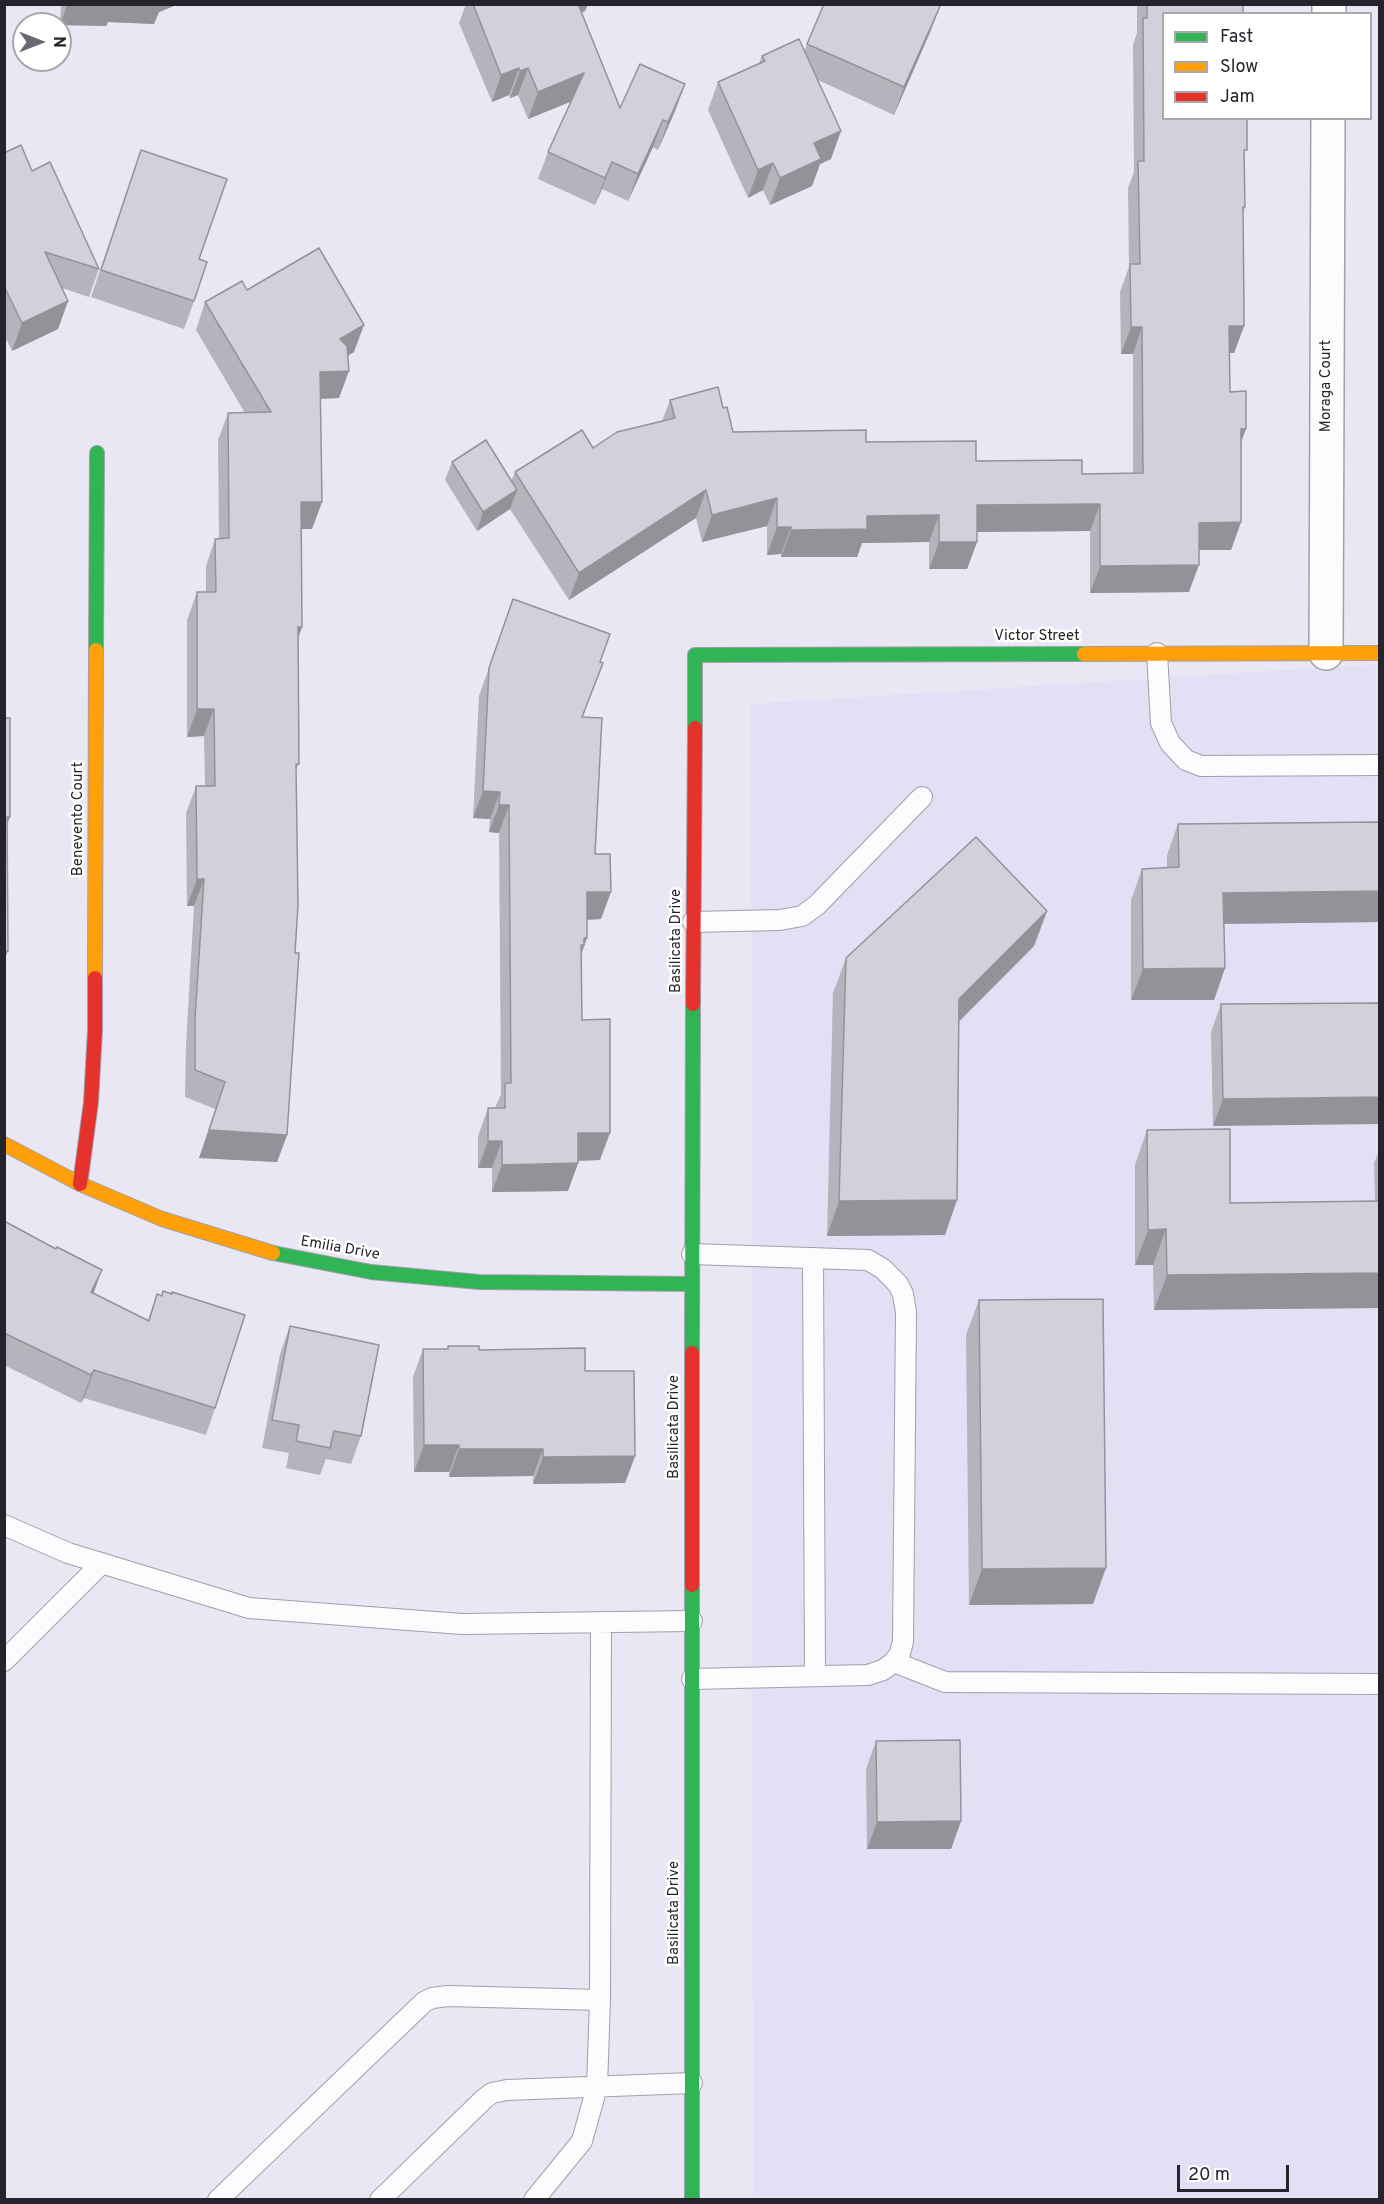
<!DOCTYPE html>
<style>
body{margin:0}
#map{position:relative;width:1384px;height:2204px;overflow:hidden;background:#eae7f4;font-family:Overpass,sans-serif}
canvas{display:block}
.frame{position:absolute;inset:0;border:6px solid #25242c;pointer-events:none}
.legend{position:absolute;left:1162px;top:12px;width:210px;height:108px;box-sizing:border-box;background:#fff;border:2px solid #a8a7ab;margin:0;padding:8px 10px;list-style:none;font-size:18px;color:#25242c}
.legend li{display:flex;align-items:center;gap:12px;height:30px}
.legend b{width:30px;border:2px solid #a8a7ab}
.north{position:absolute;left:12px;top:12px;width:60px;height:60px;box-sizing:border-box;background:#fff;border:2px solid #a8a7ab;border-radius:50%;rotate:90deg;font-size:16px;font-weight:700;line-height:24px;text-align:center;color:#25242c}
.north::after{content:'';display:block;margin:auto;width:21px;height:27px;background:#6a6872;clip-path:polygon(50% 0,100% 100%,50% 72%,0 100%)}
.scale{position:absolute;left:1177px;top:2165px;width:112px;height:27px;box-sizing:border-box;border:3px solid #25242c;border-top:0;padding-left:8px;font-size:18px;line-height:21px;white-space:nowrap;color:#25242c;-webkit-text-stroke:4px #fff;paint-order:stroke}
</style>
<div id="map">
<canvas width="1384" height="2204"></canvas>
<div class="frame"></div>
<ul class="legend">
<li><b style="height:8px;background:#30b455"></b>Fast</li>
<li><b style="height:8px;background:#ff9f0a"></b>Slow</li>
<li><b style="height:8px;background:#e5322d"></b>Jam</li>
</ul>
<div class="north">N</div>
<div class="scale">20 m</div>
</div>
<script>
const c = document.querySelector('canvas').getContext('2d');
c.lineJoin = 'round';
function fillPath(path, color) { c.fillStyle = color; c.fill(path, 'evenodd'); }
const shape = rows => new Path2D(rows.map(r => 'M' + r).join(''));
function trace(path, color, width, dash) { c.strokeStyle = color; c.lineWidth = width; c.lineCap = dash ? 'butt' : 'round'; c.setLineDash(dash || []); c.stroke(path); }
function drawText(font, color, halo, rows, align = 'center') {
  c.font = font + ' Overpass,sans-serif'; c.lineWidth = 5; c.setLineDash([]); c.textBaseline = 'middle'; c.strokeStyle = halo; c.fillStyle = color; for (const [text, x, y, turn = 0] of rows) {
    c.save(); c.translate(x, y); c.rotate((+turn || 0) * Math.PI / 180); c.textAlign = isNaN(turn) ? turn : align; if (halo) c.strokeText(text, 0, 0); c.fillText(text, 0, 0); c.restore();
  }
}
fillPath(shape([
 [1379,664,1379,2199,753,2199,751,704]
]), '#e3dff5');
const lane = shape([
 [1157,653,1161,723,1170,743,1186,760,1201,766,1380,765],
 [693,922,780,920,802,916,817,905,922,797],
 [692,1254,868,1260,883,1269,898,1284,903,1294,906,1312,903,1642,900,1653,894,1662,883,1670,868,1675,692,1679],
 [813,1258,815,1676],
 [4,1525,68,1553,249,1608,462,1624,692,1621],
 [4,1661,102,1563],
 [894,1662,945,1682,1380,1684],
 [218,2200,424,2002,432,1998,448,1996,600,2000],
 [380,2200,484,2099,492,2093,507,2090,692,2083],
 [534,2200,582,2141,597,2087,600,2000,601,1622]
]);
const street = shape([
 [1329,14,1329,4],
 [1326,653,1328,118]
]);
const fast = shape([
 [96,650,97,453],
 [695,728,695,655,1084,654],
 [273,1253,371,1272,479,1282,692,1284],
 [692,1353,693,1004],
 [692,1585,692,2200]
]);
const slow = shape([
 [1084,654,1380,653],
 [95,978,96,650],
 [4,1144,80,1184,162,1219,273,1253]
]);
const jam = shape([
 [693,1004,695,728],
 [80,1184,91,1102,95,1030,95,978],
 [692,1353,692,1585]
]);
trace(lane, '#a19fa8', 22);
trace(street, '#a19fa8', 36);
trace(fast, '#a19fa8', 16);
trace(slow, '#a19fa8', 16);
trace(jam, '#a19fa8', 16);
trace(lane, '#fcfbfd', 20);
trace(street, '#fcfbfd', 33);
trace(fast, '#30b455', 14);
trace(slow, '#ff9f0a', 14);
trace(jam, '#e5322d', 14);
fillPath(shape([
 [61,4,179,4,159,12,154,24,108,22,106,26,60,25],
 [466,4,588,4,585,11,581,13,620,108,685,84,675,111,658,150,653,147,628,201,602,189,595,205,538,179,548,152,572,101,528,119,518,95,510,98,509,95,492,102,459,23],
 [1137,4,1243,4,1245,207,1243,213,1244,326,1234,353,1230,353,1230,392,1241,443,1241,522,1231,550,1199,550,1189,592,1090,593,1090,531,977,532,977,542,967,569,929,569,929,542,862,543,857,557,781,557,781,554,767,555,767,526,702,542,696,518,569,600,510,509,477,531,445,480,452,462,511,481,515,472,593,448,662,421,670,400,723,408,733,432,866,442,976,461,1082,474,1133,473,1133,354,1121,354,1120,292,1129,267,1128,188,1134,172,1133,45,1137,33],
 [931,30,894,115,818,80,831,159,820,164,812,186,770,205,763,190,748,198,708,110,718,82,759,63,762,56,804,52,807,44],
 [141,150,199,259,194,301,184,329,91,297],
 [4,153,32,171,99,269,89,297,62,288,68,301,58,329,12,351,4,335],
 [247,290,354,352,347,356,339,398,320,399,322,502,312,529,302,529,302,627,298,639,299,764,296,769,295,953,287,1135,277,1162,199,1158,215,1109,185,1097,186,1045,194,906,187,906,186,813,196,786,205,786,204,736,187,737,187,620,197,592,206,592,206,566,215,539,219,539,218,440,228,413,245,413,196,330,205,302],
 [513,599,600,662,583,717,601,919,587,920,581,955,582,1020,600,1160,578,1161,578,1163,568,1191,492,1192,492,1168,478,1168,478,1136,488,1108,495,1108,501,1094,499,833,489,832,490,819,473,818,479,696],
 [1380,822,1380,931,1379,922,1224,924,1225,968,1214,1000,1131,1000,1131,900,1142,869,1167,868,1167,855,1178,824],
 [1047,911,1034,946,959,1022,945,1235,827,1236,833,993,846,958],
 [1380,1003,1213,1126,1211,1032,1221,1004],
 [1147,1130,1230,1203,1375,1201,1374,1163,1380,1149,1380,1308,1154,1310,1153,1265,1135,1265,1135,1165],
 [4,1221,94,1294,148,1320,157,1294,161,1296,163,1291,215,1408,206,1435,84,1398,81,1403,4,1365],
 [979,1300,1093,1604,969,1605,966,1335],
 [290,1326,361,1436,351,1464,326,1459,320,1475,286,1468,289,1453,262,1448,280,1354],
 [448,1346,479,1350,585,1371,635,1456,625,1483,533,1484,533,1476,449,1477,449,1472,414,1472,413,1377,423,1349,447,1349],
 [876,1741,961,1821,951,1849,867,1849,866,1769]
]), '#b5b3bc');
fillPath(shape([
 [67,4,179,4,159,12,154,24,108,22,106,26,60,25],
 [569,4,588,4,585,11,563,21],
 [941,4,931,30,894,115,904,87],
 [519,68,509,95,492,102,501,75],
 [528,68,518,95,510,98,520,71],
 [584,73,575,100,528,119,538,92],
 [685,84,675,111,658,150,668,122],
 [663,120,653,147,628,201,638,174],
 [841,131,831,159,820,164,812,186,770,205,780,178,814,143],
 [612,162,602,189,595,205,605,178],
 [773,163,763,190,748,198,758,170],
 [68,301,58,329,12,351,22,323],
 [364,325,354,352,330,366,340,339],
 [1229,326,1244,326,1234,353,1219,353],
 [1131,327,1142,327,1133,354,1121,354],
 [349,371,339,398,310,399,320,372],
 [1241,429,1246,429,1236,456],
 [517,490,510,509,477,531,483,512],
 [706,490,696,518,569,600,579,573],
 [777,498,767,526,702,542,712,515],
 [301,502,322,502,312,529,291,529],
 [1100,504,1090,531,967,532,977,505],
 [939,515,929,542,862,543,857,557,781,557,791,530,867,516],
 [1241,522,1231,550,1189,550,1199,523],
 [777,527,791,527,781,554,767,555],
 [939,542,977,542,967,569,929,569],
 [1199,565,1189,592,1090,593,1100,566],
 [298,627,302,627,292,654],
 [197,709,214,709,204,736,187,737],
 [483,791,500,792,490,819,473,818],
 [499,805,509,805,499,833,489,832],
 [7,817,10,817,4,833],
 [197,879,204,879,194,906,187,906],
 [1380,891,1380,922,1211,924,1223,893],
 [587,892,611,892,601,919,577,920],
 [1047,911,1034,946,946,1034,959,999],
 [584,938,587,938,577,966,571,972],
 [4,951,8,951,4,960],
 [1225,968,1214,1000,1131,1000,1143,969],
 [1380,1097,1380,1124,1213,1126,1223,1099],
 [209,1130,287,1135,277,1162,199,1158],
 [578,1133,610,1133,600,1160,568,1161],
 [488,1141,502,1141,492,1168,478,1168],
 [578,1163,568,1191,492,1192,502,1165],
 [957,1200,945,1235,827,1236,839,1201],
 [1166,1229,1153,1265,1135,1265,1148,1230],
 [102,1270,92,1297,91,1292],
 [1380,1273,1380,1308,1154,1310,1167,1275],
 [94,1370,84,1398,81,1403,91,1375],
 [424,1445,459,1445,449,1472,414,1472],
 [459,1449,543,1449,533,1476,449,1477],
 [635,1456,625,1483,533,1484,543,1457],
 [1106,1568,1093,1604,969,1605,982,1569],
 [961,1821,951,1849,867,1849,877,1822]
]), '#949299');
const building = shape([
 [473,4,578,4,620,108,640,64,685,84,668,122,663,120,638,174,612,162,605,178,548,152,584,73,538,92,528,68,520,71,519,68,501,75,473,4],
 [824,4,941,4,904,87,807,44,824,4],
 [1147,4,1243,4,1243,14,1164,14,1164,118,1247,118,1247,150,1244,150,1245,207,1243,207,1244,312,1244,326,1229,326,1230,392,1246,391,1246,429,1241,429,1241,522,1199,523,1199,565,1100,566,1100,504,977,505,977,542,939,542,939,515,867,516,867,529,791,530,791,527,777,527,777,498,712,515,706,490,579,573,515,472,582,430,593,448,617,432,675,418,670,400,718,387,723,408,727,407,733,432,866,430,866,442,976,441,976,461,1082,460,1082,474,1143,473,1142,327,1131,327,1130,264,1140,264,1138,161,1144,161,1143,18,1147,18,1147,4],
 [799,39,841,131,814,143,821,159,780,178,773,163,758,170,718,82,765,61,762,56,799,39],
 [21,145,32,171,50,162,99,269,45,252,68,301,22,323,4,286,4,153,21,145],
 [141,150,227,179,199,259,207,262,194,301,101,270,141,150],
 [319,248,364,325,340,339,347,346,349,371,320,372,322,502,301,502,302,627,298,627,299,764,296,764,298,905,295,953,299,953,287,1135,209,1130,225,1082,195,1070,195,1018,204,879,197,879,196,786,215,786,214,709,197,709,197,592,216,592,215,539,229,538,228,413,271,412,205,302,242,281,247,290,319,248],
 [486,440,517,490,483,512,452,462,486,440],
 [513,599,610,634,600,662,603,663,582,717,602,718,595,854,610,854,611,892,587,892,587,938,584,938,584,945,581,945,582,1020,610,1019,610,1133,578,1133,578,1163,502,1165,502,1141,488,1141,488,1108,505,1108,505,1083,511,1083,509,805,499,805,500,792,483,791,489,668,513,599],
 [4,649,5,649,5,718,10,718,10,817,7,817,8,951,4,951,4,649],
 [1380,822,1380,891,1223,893,1225,968,1143,969,1142,869,1179,867,1178,824,1380,822],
 [976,837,1047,911,959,999,957,1200,839,1201,846,958,976,837],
 [1380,1003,1380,1097,1223,1099,1221,1004,1380,1003],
 [1230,1129,1230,1203,1380,1201,1380,1273,1167,1275,1166,1229,1148,1230,1147,1130,1230,1129],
 [4,1221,56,1249,57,1247,102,1270,91,1292,149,1321,157,1294,162,1296,163,1291,172,1294,172,1292,245,1315,215,1408,94,1370,91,1375,4,1333,4,1221],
 [1103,1299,1106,1568,982,1569,979,1300,1103,1299],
 [290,1326,379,1345,361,1436,334,1431,330,1448,296,1441,299,1425,272,1420,290,1326],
 [448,1346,479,1346,479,1350,585,1348,585,1371,634,1371,635,1456,543,1457,543,1449,459,1449,459,1445,424,1445,423,1349,448,1349,448,1346],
 [960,1740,961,1821,877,1822,876,1741,960,1740]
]);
fillPath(building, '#d3d0db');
trace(building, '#949299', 1.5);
drawText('15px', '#25242c', '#fff', [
 ["Moraga Court",1327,386,-90],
 ["Victor Street",1037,637],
 ["Benevento Court",79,819,-90],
 ["Basilicata Drive",677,941,-90],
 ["Emilia Drive",340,1249,10],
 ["Basilicata Drive",675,1427,-90],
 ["Basilicata Drive",675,1913,-90]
]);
</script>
